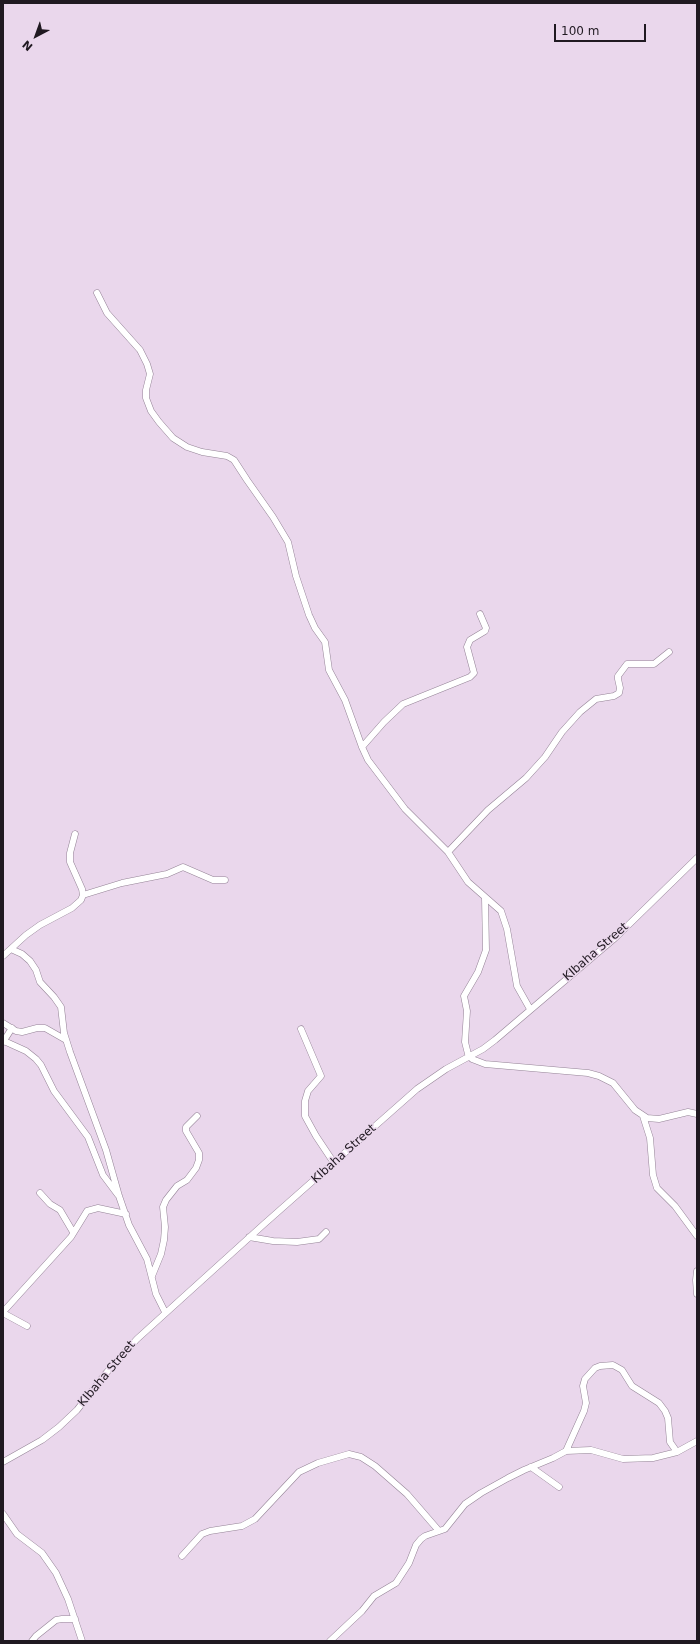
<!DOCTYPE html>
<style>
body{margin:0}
#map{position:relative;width:700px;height:1644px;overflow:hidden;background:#ead7ec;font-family:"DejaVu Sans",sans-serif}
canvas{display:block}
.frame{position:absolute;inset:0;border:4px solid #201921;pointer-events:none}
.north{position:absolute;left:16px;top:16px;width:40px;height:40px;-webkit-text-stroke:3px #ead7ec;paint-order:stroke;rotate:221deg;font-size:11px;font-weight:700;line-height:16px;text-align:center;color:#201921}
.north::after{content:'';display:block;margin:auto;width:14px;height:18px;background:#201921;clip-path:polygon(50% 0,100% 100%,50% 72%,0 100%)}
.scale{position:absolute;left:554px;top:24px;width:92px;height:18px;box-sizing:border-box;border:2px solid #201921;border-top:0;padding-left:5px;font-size:12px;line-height:14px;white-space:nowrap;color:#201921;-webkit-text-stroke:3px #ead7ec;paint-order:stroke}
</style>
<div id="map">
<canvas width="700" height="1644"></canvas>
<div class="frame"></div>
<div class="north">N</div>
<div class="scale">100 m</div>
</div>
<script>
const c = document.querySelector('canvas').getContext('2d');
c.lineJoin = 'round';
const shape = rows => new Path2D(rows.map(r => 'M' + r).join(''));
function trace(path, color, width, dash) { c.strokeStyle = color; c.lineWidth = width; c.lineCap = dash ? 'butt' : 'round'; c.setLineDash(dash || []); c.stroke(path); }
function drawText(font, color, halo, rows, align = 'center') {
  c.font = font + ' "DejaVu Sans",sans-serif'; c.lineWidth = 3; c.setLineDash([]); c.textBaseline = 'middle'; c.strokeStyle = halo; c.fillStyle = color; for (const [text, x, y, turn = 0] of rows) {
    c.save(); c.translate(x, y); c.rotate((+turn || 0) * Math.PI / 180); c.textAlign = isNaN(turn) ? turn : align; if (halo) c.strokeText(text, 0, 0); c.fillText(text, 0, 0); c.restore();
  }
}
const minor = shape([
 [97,293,107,313,140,350,147,364,150,374,146,390,146,398,151,411,159,422,173,438,187,447,202,452,227,456,234,460,247,480,273,517,288,542,296,576,309,615,315,628,325,642,329,670,345,700,362,747,368,760,405,809,448,852,468,882,501,911,507,929,517,986,530,1009],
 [362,747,384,722,403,704,470,677,474,673,467,647,470,640,485,631,486,628,480,614],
 [448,852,488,810,526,778,545,757,562,732,580,712,596,699,614,696,619,693,620,688,618,679,618,676,627,664,654,664,669,652],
 [83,895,122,883,167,874,183,867,213,880,225,880],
 [485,898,486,950,478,972,464,996,467,1011,465,1042,468,1054,472,1059,485,1064,588,1073,599,1076,613,1083,635,1110,647,1118,659,1119,688,1112,697,1114],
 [11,949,22,954,30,961,36,970,40,982,54,997,61,1007,64,1033,70,1052,106,1150,119,1196,129,1225,147,1259,156,1294,165,1312],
 [3,956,26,935,40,925,72,908,81,900,83,895,82,889,70,862,70,853,75,834],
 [3,1023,16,1031,22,1032,37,1028,45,1028,66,1040],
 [301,1029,321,1076,308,1091,305,1101,305,1116,316,1136,334,1163],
 [4,1041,26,1051,36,1059,41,1065,54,1091,88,1137,103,1175,118,1195],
 [3,1042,12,1028],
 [643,1116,650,1138,653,1175,657,1188,675,1206,697,1236],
 [40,1193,50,1204,60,1210,73,1232],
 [249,1237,273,1241,297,1242,319,1239,326,1232],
 [697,1271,696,1280,697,1294],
 [152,1276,161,1254,164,1240,165,1227,163,1207,166,1200,177,1186,187,1180,196,1168,199,1160,199,1153,186,1131,186,1127,197,1116],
 [3,1312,71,1237,87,1211,98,1208,126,1214],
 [3,1313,27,1326],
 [566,1451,584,1411,586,1403,583,1386,585,1379,595,1368,600,1366,613,1365,622,1370,632,1386,659,1403,665,1411,668,1418,670,1442,677,1452],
 [3,1462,42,1440,59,1427,77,1410,107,1372,137,1339,263,1225,417,1089,446,1069,483,1049,495,1040,615,938,697,858],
 [531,1467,559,1487],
 [3,1514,17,1534,42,1553,56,1573,68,1599,82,1641],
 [182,1556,202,1534,210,1531,242,1526,255,1519,299,1472,318,1463,349,1454,361,1457,375,1466,407,1494,439,1531],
 [32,1641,36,1636,56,1620,62,1619,75,1619],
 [330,1641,362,1611,374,1596,396,1583,409,1563,416,1545,421,1539,425,1536,445,1529,465,1504,481,1493,508,1478,524,1470,553,1458,566,1451,591,1450,623,1459,653,1458,677,1452,697,1441]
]);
trace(minor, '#948396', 7);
trace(minor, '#fff', 6);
drawText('12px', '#201921', '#ead7ec', [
 ["KIbaha Street",596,952,-41],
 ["KIbaha Street",344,1154,-42],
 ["KIbaha Street",107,1374,-50]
]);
</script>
